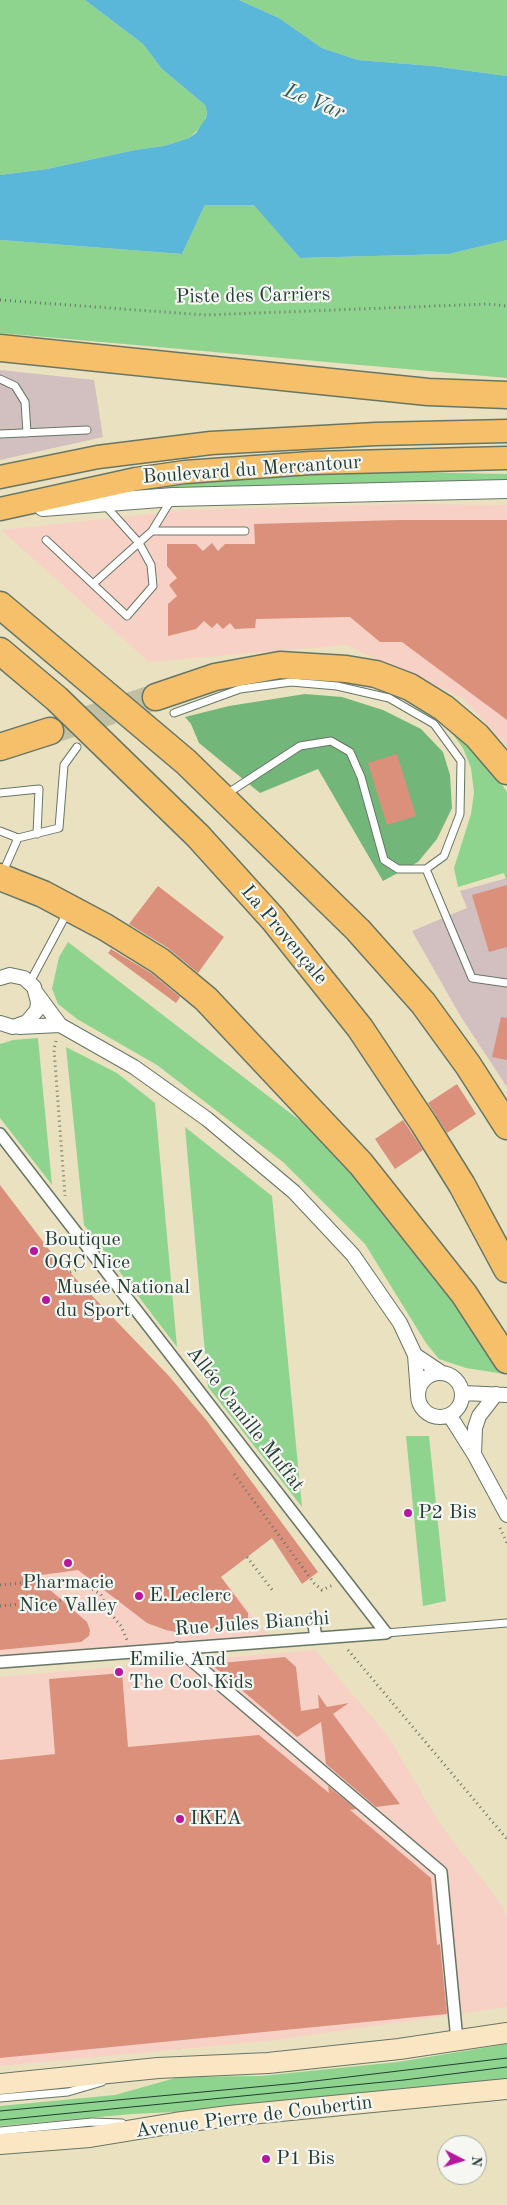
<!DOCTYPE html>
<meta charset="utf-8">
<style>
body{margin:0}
#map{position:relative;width:507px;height:2205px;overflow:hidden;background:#eae1c0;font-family:"Old Standard TT",serif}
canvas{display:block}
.north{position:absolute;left:437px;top:2135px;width:50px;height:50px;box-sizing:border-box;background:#f6f6f2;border:1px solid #a0aca6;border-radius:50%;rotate:95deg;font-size:14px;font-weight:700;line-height:20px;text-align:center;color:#1f3d34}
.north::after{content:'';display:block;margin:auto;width:18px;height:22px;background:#b5179e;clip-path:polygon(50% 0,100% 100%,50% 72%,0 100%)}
</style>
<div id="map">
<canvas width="507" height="2205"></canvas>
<div class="north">N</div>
</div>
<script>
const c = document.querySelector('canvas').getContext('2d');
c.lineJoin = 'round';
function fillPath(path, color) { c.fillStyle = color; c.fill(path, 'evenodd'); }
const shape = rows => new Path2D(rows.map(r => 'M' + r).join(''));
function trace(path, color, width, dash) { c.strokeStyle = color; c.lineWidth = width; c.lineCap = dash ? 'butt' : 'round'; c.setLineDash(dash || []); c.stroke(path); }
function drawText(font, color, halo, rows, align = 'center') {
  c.font = font + ' "Old Standard TT",serif'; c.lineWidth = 4.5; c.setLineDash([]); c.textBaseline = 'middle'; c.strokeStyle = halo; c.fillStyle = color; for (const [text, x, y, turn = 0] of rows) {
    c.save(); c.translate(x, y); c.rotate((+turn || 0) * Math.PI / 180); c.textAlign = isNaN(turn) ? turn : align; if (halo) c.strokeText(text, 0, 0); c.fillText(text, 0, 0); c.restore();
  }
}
fillPath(shape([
 [403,504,507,505,507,746,463,698,346,645,149,662,1,530,187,510],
 [0,1513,221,1577,274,1641,0,1662],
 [315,1650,388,1736,440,1824,504,1908,507,1920,507,2007,268,2041,0,2066,0,1677]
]), '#f7d1c6');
fillPath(shape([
 [0,370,94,380,103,437,0,460],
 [507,878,507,1087,461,1017,412,931,467,908,460,891]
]), '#d2bfbf');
fillPath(shape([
 [0,0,85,0,143,44,162,69,205,105,207,112,204,124,189,138,164,146,135,150,47,169,0,175],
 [239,0,507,0,507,76,433,66,358,60,322,48,279,18],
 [205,205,255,205,300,258,449,254,507,240,507,378,0,333,0,240,182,254],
 [359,471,507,474,507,483,147,490,167,484],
 [449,729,484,758,507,792,507,882,504,873,458,887,454,868,471,814,474,793,471,768,463,748],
 [68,942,307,1126,382,1205,455,1296,504,1374,466,1368,439,1359,426,1343,365,1244,283,1162,157,1065,77,1019,58,1004,52,989,59,957],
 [38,1038,52,1185,0,1118,0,1044,13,1040],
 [66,1047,117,1073,155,1103,177,1347,84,1225],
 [185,1127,272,1196,302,1507,208,1387],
 [406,1436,429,1436,446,1601,423,1606],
 [507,2044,507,2080,194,2111,132,2114,0,2126,0,2106,115,2095,179,2077,261,2076,398,2062]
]), '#8fd48e');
fillPath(shape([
 [305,694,342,697,383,710,421,729,443,752,450,775,452,808,437,839,418,862,383,881,318,769,260,793,199,743,191,724,185,717,229,706]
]), '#73b679');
fillPath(shape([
 [85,0,239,0,279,18,322,48,358,60,433,66,507,76,507,240,449,254,300,258,254,205,205,205,182,254,0,240,0,175,47,169,135,150,164,146,189,138,196,133,206,118,207,112,205,105,162,69,143,44]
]), '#5bb7d9');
fillPath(shape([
 [399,520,507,520,507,720,402,642,380,642,350,617,256,619,255,628,235,629,230,623,223,629,217,623,212,628,204,621,196,629,168,636,168,604,177,596,169,585,177,578,167,566,167,544,196,544,203,551,212,543,218,551,225,544,255,544,254,524],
 [397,754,416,816,387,825,368,763],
 [507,885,507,947,489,952,472,895],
 [158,886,224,937,198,973,168,948,129,924],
 [111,949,151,973,180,997,176,1003,108,953],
 [501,1017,507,1018,507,1060,492,1057],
 [457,1084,476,1114,447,1133,428,1103],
 [403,1120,423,1150,395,1169,375,1139],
 [0,1185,54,1256,168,1375,207,1421,318,1572,302,1584,272,1538,221,1577,248,1613,248,1620,245,1625,176,1632,166,1630,147,1623,78,1570,34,1576,87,1622,90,1630,89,1636,81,1642,0,1650],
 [285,1657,296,1667,301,1711,319,1708,318,1694,327,1707,349,1703,333,1714,400,1804,376,1807,326,1764,321,1722,297,1737,211,1664],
 [122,1673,128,1747,259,1735,329,1793,328,1786,356,1809,350,1810,431,1878,437,1945,440,1944,447,2014,0,2058,0,1760,55,1754,49,1679]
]), '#db907c');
trace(shape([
 [50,731,156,697]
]), '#c1c0a4', 26, [26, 13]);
const service = shape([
 [0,379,15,386,25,402,27,433],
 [0,434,87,430],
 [171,500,152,531,245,531],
 [46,540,127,616,153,586,151,565,139,543,104,504],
 [93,584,152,531],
 [174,713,240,689,291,682,337,686,389,698,434,724,461,761,460,814,444,856,426,869,398,869,384,860,361,777,350,752,331,741,300,746,225,795],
 [0,793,39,789,37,834],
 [0,831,18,838],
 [426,869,472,978,507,983],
 [3,872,18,838,59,828,64,765,77,747],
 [30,982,67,913],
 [386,1633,507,1623],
 [0,2098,68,2092,102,2082],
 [0,2131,92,2122,122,2123]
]);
const pedestrian = shape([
 [0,1134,386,1633],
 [313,1619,316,1638],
 [177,1648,441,1872,456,2030],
 [0,1662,386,1633]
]);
const minor = shape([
 [0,978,10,975,24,978,34,987,38,1002,37,1010,27,1022,13,1027,0,1023],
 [37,994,60,1025,134,1067,207,1119,294,1192,353,1255,400,1323,415,1355,418,1394],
 [19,1027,60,1025],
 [415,1355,442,1373],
 '418 1395a22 22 0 1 1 44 0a22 22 0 1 1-44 0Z',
 [463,1393,507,1395],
 [450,1416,474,1454,507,1515],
 [474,1454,475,1428,479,1416,496,1394]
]);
const tertiary = shape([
 [43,507,173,497,507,489]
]);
const secondary = shape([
 [0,2084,158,2068,268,2063,399,2049,507,2033],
 [0,2144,90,2137,175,2123,229,2116,507,2089]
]);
const primary = shape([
 [0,477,98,457,211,443,376,434,507,431],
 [0,509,136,479,185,472,311,463,507,458]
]);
const motorway = shape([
 [0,348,428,392,507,395],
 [0,605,186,762,358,930,423,1003,468,1065,507,1126],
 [0,651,57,699,198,836,273,919,360,1028,424,1124,462,1185,507,1269],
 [156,697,215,677,280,665,346,669,376,674,410,687,444,708,477,736,507,771],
 [0,747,50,731],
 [0,877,43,894,105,927,160,961,206,999,361,1164,464,1294,507,1360]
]);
trace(service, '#667665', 9);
trace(pedestrian, '#667665', 14);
trace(minor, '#667665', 16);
trace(tertiary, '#667665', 20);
trace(secondary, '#667665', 22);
trace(primary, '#667665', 25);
trace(motorway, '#667665', 29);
trace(shape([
 [0,300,206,315,487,304,507,306],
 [56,1041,54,1049,65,1196],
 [70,1272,86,1266],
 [234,1474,314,1583,322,1590,333,1585],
 [500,1528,507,1543],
 [247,1557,273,1591],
 [0,1585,61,1579,85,1584,101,1595,107,1609],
 [0,1606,72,1599,93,1608,107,1609,121,1626,127,1640],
 [348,1650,507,1839]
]), '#667665', 3, [1, 4]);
trace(service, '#fff', 7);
trace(pedestrian, '#fff', 11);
trace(minor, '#fff', 14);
trace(tertiary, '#fff', 18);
trace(secondary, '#fbe6c4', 20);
trace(primary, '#f6c06b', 22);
trace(motorway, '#f6c06b', 26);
trace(shape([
 [0,2111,298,2083,507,2058],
 [0,2120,404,2080,507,2067]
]), '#1f3d34', 1);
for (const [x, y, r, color] of [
 [34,1251,5,"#b5179e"],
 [46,1300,5,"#b5179e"],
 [408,1513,5,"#b5179e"],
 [68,1563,5,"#b5179e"],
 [139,1596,5,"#b5179e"],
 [119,1672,5,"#b5179e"],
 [180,1819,5,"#b5179e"],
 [266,2159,5,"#b5179e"]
]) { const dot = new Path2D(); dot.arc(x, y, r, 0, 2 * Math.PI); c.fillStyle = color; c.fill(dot); trace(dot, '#f6f6f2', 2); }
drawText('20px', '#1f3d34', '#f6f6f2', [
 ["Piste des Carriers",253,296,-1],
 ["Boulevard du Mercantour",252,470,-4],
 ["La Provençale",284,935,50],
 ["Allée Camille Muffat",245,1419,52],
 ["Rue Jules Bianchi",252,1624,-4],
 ["Avenue Pierre de Coubertin",254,2117,-7]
]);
drawText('20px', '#1f3d34', '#f6f6f2', [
 ["Boutique",44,1240],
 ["OGC Nice",44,1263],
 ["Musée National",56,1288],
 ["du Sport",56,1311],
 ["P2 Bis",418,1513],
 ["Pharmacie",68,1583,"center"],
 ["Nice Valley",68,1606,"center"],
 ["E.Leclerc",149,1596],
 ["Emilie And",129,1660],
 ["The Cool Kids",129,1683],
 ["IKEA",190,1819],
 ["P1 Bis",276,2159]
], 'left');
drawText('italic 21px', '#2e5c5d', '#f6f6f2', [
 ["Le Var",314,102,22]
]);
</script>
